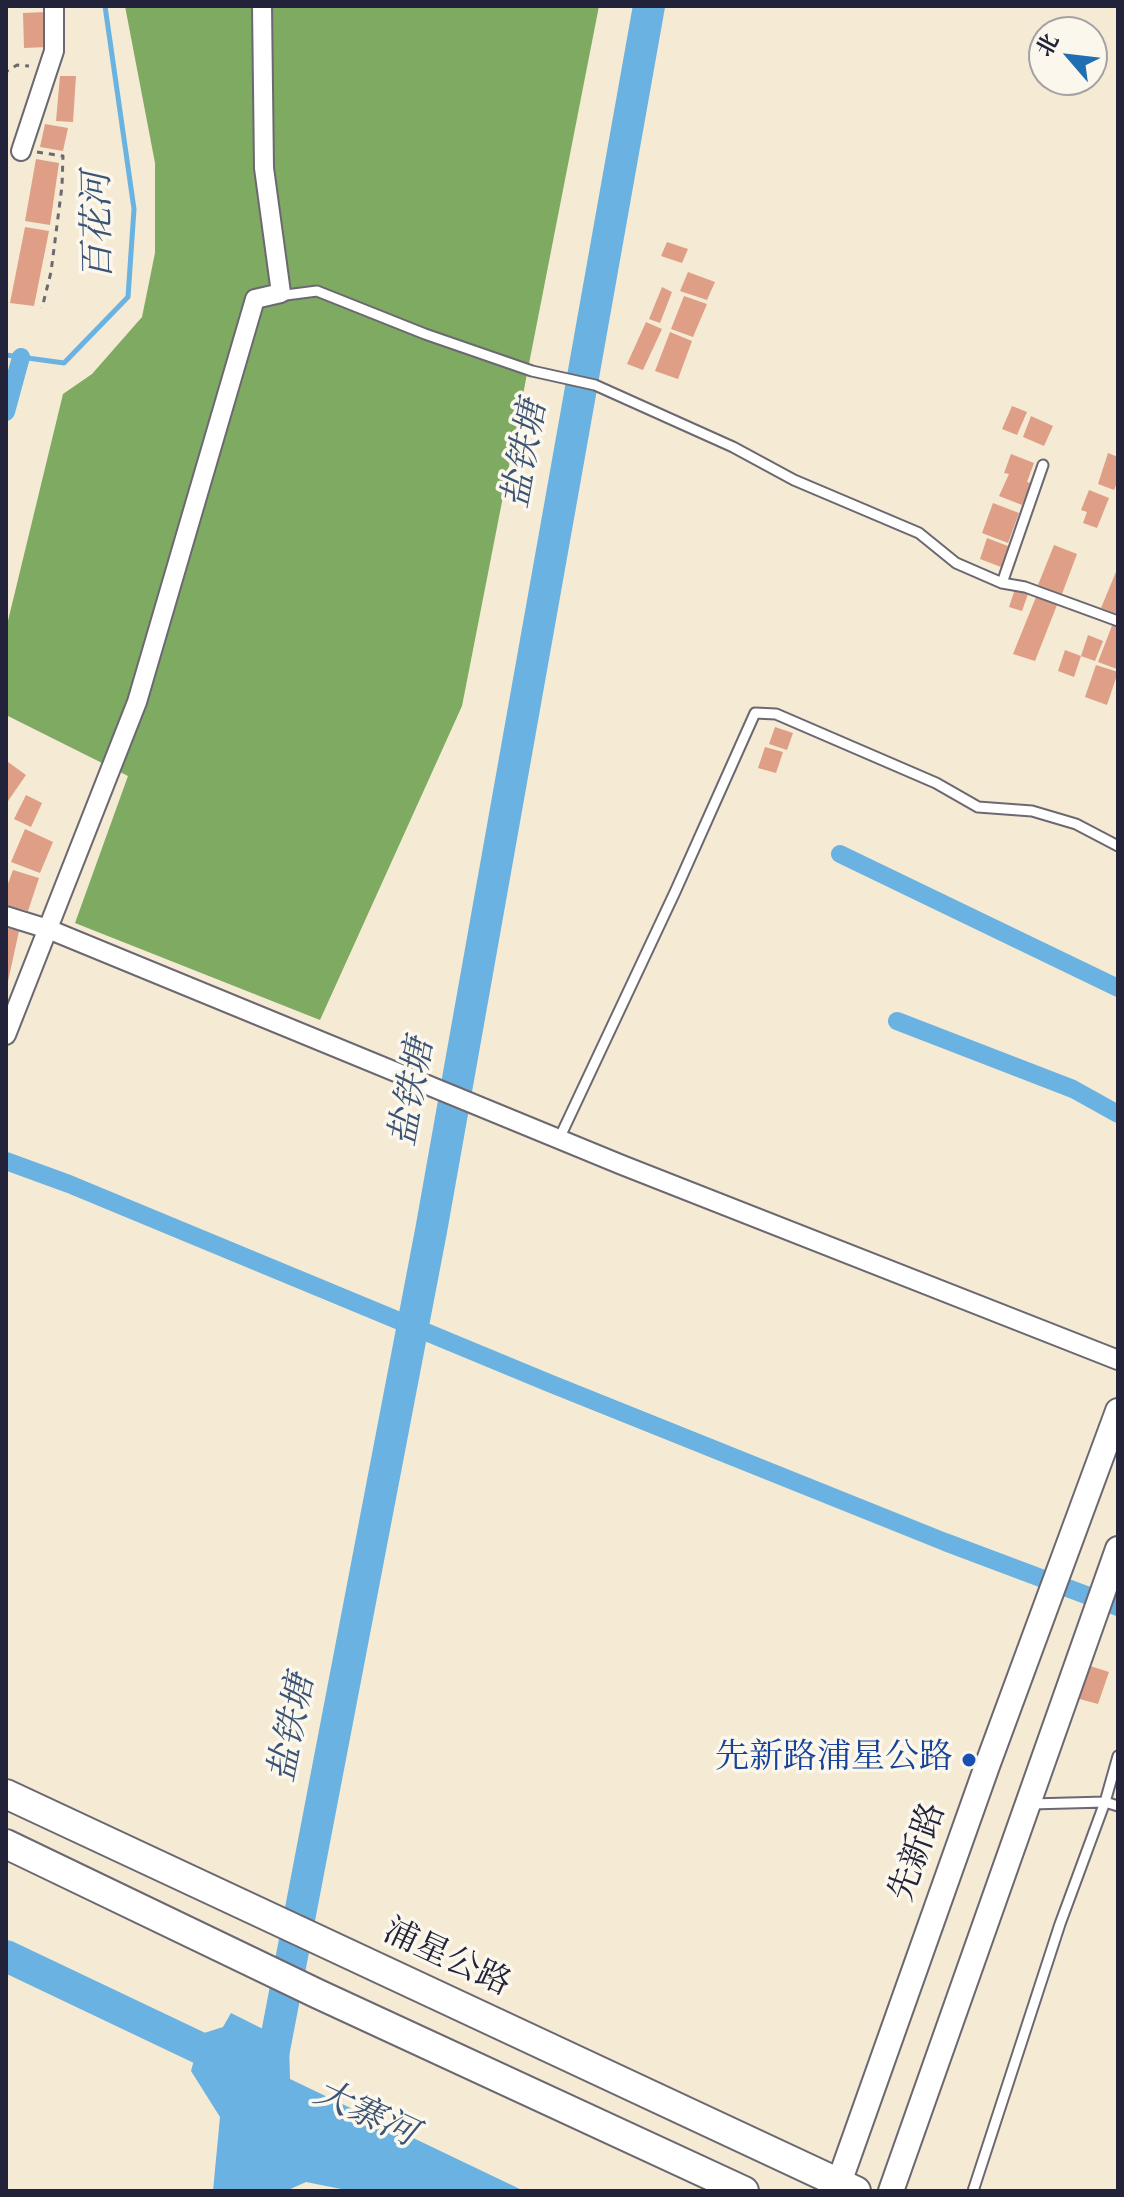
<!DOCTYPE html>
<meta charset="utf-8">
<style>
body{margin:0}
#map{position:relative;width:1124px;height:2197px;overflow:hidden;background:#f5ead4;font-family:"IM FELL DW Pica","Noto Serif SC",serif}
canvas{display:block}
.frame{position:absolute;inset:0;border:8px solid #22223b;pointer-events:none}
.north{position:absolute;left:1028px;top:16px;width:80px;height:80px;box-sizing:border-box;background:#fbf7ec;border:2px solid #a4a2a5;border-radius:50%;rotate:298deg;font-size:22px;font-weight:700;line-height:32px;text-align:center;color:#22223b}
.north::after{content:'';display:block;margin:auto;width:28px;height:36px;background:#1f6fb2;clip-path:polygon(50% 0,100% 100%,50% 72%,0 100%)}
</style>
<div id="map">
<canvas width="1124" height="2197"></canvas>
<div class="frame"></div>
<div class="north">北</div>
</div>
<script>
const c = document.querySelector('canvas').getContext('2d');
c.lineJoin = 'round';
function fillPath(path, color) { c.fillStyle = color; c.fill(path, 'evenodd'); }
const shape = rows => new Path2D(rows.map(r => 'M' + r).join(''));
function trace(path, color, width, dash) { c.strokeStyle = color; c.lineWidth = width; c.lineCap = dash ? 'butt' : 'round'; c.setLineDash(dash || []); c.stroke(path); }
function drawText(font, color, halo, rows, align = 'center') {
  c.font = font + ' "IM FELL DW Pica","Noto Serif SC",serif'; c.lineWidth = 7; c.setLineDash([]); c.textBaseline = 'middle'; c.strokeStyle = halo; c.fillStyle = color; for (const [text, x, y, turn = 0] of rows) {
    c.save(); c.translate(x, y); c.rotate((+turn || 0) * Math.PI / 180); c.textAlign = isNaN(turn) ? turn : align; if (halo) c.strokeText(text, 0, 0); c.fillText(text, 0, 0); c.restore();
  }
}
fillPath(shape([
 [125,6,599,6,462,706,320,1020,75,923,128,776,6,715,6,629,63,394,92,374,142,317,155,253,155,163]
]), '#7eaa61');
fillPath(shape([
 [231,2013,289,2042,290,2079,524,2191,351,2191,306,2182,286,2191,213,2191,220,2117,191,2071,201,2034,223,2027]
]), '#6ab2e1');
trace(shape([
 [6,355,64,363,128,297,134,209,105,6]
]), '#6ab2e1', 5);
trace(shape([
 [6,412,21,357],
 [840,854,1118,988],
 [897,1021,1073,1089,1118,1114],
 [6,1161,69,1184,549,1383,945,1542,1118,1607]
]), '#6ab2e1', 18);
trace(shape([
 [6,1956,227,2061,234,2071],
 [269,2076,431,1231,649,6]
]), '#6ab2e1', 32);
fillPath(shape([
 [47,12,48,47,24,48,23,13],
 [60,76,76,76,73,122,56,121],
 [45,124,68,128,63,151,40,147],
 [36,159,59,163,50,225,25,221],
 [25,227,49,231,34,306,10,303],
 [667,242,688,249,682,263,661,256],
 [688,272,715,282,707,300,680,291],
 [662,287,672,292,660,323,649,319],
 [684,296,707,304,693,337,671,329],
 [646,322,662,329,643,370,627,364],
 [670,332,692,341,678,379,655,371],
 [1012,406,1027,412,1017,435,1002,429],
 [1031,416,1053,426,1044,446,1023,437],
 [1108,453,1118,457,1118,481,1114,490,1098,484],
 [1011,454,1034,463,1027,482,1031,483,1022,505,999,496,1009,474,1004,473],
 [1089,490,1109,498,1097,528,1083,523,1087,512,1081,510],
 [993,503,1019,513,1008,543,982,533],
 [987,538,1008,546,1001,567,980,559],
 [1054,545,1077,554,1062,594,1038,585],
 [1118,567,1118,614,1101,608],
 [1015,589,1028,594,1022,611,1009,607],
 [1036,597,1057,605,1035,661,1013,654],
 [1113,623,1118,625,1117,669,1098,662],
 [1088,635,1103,641,1095,661,1081,656],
 [1065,650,1081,656,1074,677,1058,671],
 [1096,665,1118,672,1107,705,1085,697],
 [775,727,793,733,787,750,769,744],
 [765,747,783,752,776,773,758,768],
 [8,762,26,775,6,804,6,764],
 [26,795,42,803,31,827,14,819],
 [25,829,53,842,40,873,11,862],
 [13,870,39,878,28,911,6,905,6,889],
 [6,928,19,931,7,986,6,986],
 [1087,1665,1109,1672,1098,1704,1076,1698]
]), '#de9f86');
const lane = shape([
 [278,296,317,291,425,334,532,371,595,385,733,447,794,480,919,533,956,563,1002,583,1025,587,1118,621],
 [1002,583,1043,465],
 [559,1139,675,892,755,713,776,714,936,783,978,807,1032,811,1076,824,1118,846],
 [1031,1804,1105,1802,1118,1806],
 [973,2191,1060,1924,1105,1802,1118,1756]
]);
const street = shape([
 [21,151,54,51,54,6],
 [6,916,48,929,622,1165,1118,1360],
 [6,1035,137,702,255,299,281,293,264,168,262,6]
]);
const secondary = shape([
 [836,2191,987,1766,1118,1411],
 [891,2191,1118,1549]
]);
const primary = shape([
 [6,1794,856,2191],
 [6,1844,318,1994,744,2191]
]);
trace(lane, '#6c6871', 13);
trace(street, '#6c6871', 22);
trace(secondary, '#6c6871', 28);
trace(primary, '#6c6871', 32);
trace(shape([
 [6,75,7,71,17,65,29,66],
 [37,152,63,156,62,186,51,272,42,308]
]), '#6c6871', 3, [6, 6]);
trace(lane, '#fff', 9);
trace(street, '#fff', 18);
trace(secondary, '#fff', 24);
trace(primary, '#fff', 28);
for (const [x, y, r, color] of [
 [969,1760,8,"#1a4fb4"]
]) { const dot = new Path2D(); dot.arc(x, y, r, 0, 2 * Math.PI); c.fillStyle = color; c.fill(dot); trace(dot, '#fbf7ec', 3); }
drawText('34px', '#164399', '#fbf7ec', [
 ["先新路浦星公路",953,1760]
], 'right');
drawText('34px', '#22223b', '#fbf7ec', [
 ["先新路",920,1853,-70],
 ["浦星公路",446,1960,25]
]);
drawText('italic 36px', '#3b5475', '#fbf7ec', [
 ["百花河",101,226,-91],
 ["盐铁塘",528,455,-80],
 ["盐铁塘",415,1093,-80],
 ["盐铁塘",295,1729,-79],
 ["大寨河",364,2116,25]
]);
</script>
